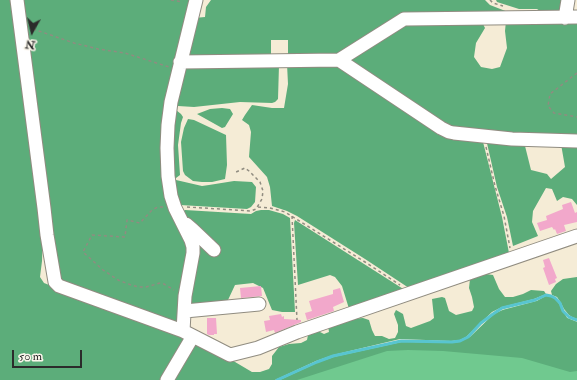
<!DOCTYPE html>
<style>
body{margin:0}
#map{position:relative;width:577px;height:380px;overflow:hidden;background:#f5ecd6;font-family:"IM FELL Double Pica",serif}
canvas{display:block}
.north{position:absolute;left:12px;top:12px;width:40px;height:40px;-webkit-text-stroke:3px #fbf7ec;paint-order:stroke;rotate:188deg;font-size:11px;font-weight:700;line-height:16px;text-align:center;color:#2b2b2b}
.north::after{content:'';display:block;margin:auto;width:14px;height:18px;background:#2b2b2b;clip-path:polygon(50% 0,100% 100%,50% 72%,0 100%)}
.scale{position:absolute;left:12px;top:350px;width:70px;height:18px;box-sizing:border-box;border:2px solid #2b2b2b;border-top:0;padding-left:5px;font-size:12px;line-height:14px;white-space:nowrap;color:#2b2b2b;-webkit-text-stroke:3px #fbf7ec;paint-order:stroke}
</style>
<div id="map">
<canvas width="577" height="380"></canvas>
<div class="north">N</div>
<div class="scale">50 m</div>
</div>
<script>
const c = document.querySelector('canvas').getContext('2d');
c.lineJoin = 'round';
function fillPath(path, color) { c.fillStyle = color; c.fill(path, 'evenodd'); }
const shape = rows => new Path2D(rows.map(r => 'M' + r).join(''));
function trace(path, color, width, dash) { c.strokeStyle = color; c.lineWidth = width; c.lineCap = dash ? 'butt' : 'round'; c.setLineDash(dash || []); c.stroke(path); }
fillPath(shape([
 [546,296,551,297,554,298,559,304,567,318,577,322,577,380,280,380,317,363,334,357,402,342,452,343,460,342,470,337,494,314,503,310,537,301]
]), '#70c98f');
fillPath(shape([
 [0,0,13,0,43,232,42,261,40,277,44,283,57,288,187,336,165,380,0,380],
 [19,0,192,0,164,149,189,241,179,327,57,280],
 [211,0,485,0,490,5,508,12,402,16,338,56,288,58,288,40,271,40,271,58,190,59,185,54,194,18,205,17,206,7],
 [496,0,565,0,563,10,541,14,540,11,537,9,519,9,497,2],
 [506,21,577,21,577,138,455,130,349,64,349,57,407,22,482,22,485,28,476,43,474,57,481,67,492,69,500,67,507,48,505,31],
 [335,63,439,129,482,138,502,217,509,253,532,245,412,290,365,259,297,216,287,211,272,206,270,187,267,177,249,157,251,132,249,125,242,120,245,115,252,105,272,108,284,108,288,84,287,64],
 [279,65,278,99,275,102,272,103,240,102,194,107,178,106,174,103,182,68],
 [222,108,230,109,233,114,225,127,222,128,197,114,210,109],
 [176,110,181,114,183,117,181,123,178,145,180,175,176,178,173,178,170,147],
 [188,119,194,120,226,135,227,165,225,179,212,182,202,182,193,181,185,175,183,171,181,142,184,128],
 [486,139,524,142,531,170,547,174,551,179,565,167,561,144,577,144,577,205,572,199,563,197,557,201,552,189,546,188,533,211,532,222,538,236,513,246,507,217,497,187],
 [176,180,202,186,209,185,234,181,252,182,256,187,255,202,251,207,247,209,180,205,172,182],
 [185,210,251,214,256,211,261,210,269,210,283,214,290,218,295,312,282,312,272,310,263,288,253,283,235,285,228,300,223,305,188,307,196,254,181,213],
 [295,220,408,292,350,312,342,286,335,277,330,275,298,285,294,223],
 [486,274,493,275,499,289,505,297,513,297,523,294,531,290,544,291,546,294,534,299,502,307,492,312,466,337,460,340,451,341,400,339,333,355,316,361,275,380,168,380,191,342,230,359,252,372,260,372,269,369,272,364,272,356,279,347,289,344,301,343,307,340,308,335,312,331,320,332,324,334,329,332,328,326,349,319,363,318,369,320,372,330,375,336,382,336,389,339,395,338,398,332,398,325,394,314,396,310,403,314,406,326,411,328,430,321,434,318,432,299,442,297,445,298,449,311,456,315,472,311,474,307,472,297,469,288,470,279],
 [577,277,577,319,572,317,569,315,564,309,561,303,557,297,552,295,551,291,556,284,563,279],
 [546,296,551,297,554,298,559,304,567,318,577,322,577,371,570,372,522,358,443,351,408,350,387,351,297,380,280,380,317,363,334,357,402,342,452,343,460,342,470,337,494,314,503,310,537,301]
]), '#5cad7a');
trace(shape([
 [277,380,317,362,333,356,401,341,452,342,460,341,468,337,481,323,493,314,502,308,535,300,546,295,551,296,555,298,560,303,563,311,569,317,577,320]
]), '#58c5d0', 3);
fillPath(shape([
 [571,202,575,213,577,212,577,222,564,225,566,231,557,234,555,229,554,230,552,227,540,231,537,223,547,220,546,216,563,209,562,205],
 [549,258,557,278,555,279,556,282,549,285,543,268,545,267,543,260],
 [261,286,262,296,241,298,240,288],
 [340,288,344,302,333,307,334,311,307,320,305,313,312,311,309,301,333,294,333,290],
 [281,314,282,317,284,316,284,319,301,320,301,322,275,333,274,330,266,332,264,321,270,320,269,316],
 [207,318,216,318,217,334,214,334,214,335,209,335,207,334]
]), '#f2a8cb');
const minor = shape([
 [17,0,44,208,47,235,55,282,59,286,183,331,230,355,258,348,297,332,577,236],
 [565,18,568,0],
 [339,60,441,128,449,132,454,133,512,139,577,141],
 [180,62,339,60,404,19,577,17],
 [186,224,193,230,214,250],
 [185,311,259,304],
 [183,331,185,296,193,253,193,247,191,240,175,208,171,196,168,176,167,148,168,125,171,102,196,0],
 [167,380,193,336]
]);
trace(minor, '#908c80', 15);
trace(shape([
 [171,0,183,2],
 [490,0,493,3,503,6],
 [33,29,74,43,98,49,125,53,169,67],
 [577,73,550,94,548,106,554,113,577,117],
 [486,147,495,186,504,216,510,248],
 [163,207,158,207,152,210,140,223,127,220,125,237,92,235,83,252,103,270,118,280,131,285,139,287,146,287,160,283,164,284,174,290],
 [187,207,251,211,256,209,262,199,263,191,260,182,249,171,245,168,234,173],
 [258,207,270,208,285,212,365,262,400,285],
 [292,216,297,320]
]), '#908c80', 1.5, [3, 3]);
trace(minor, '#fff', 13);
</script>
